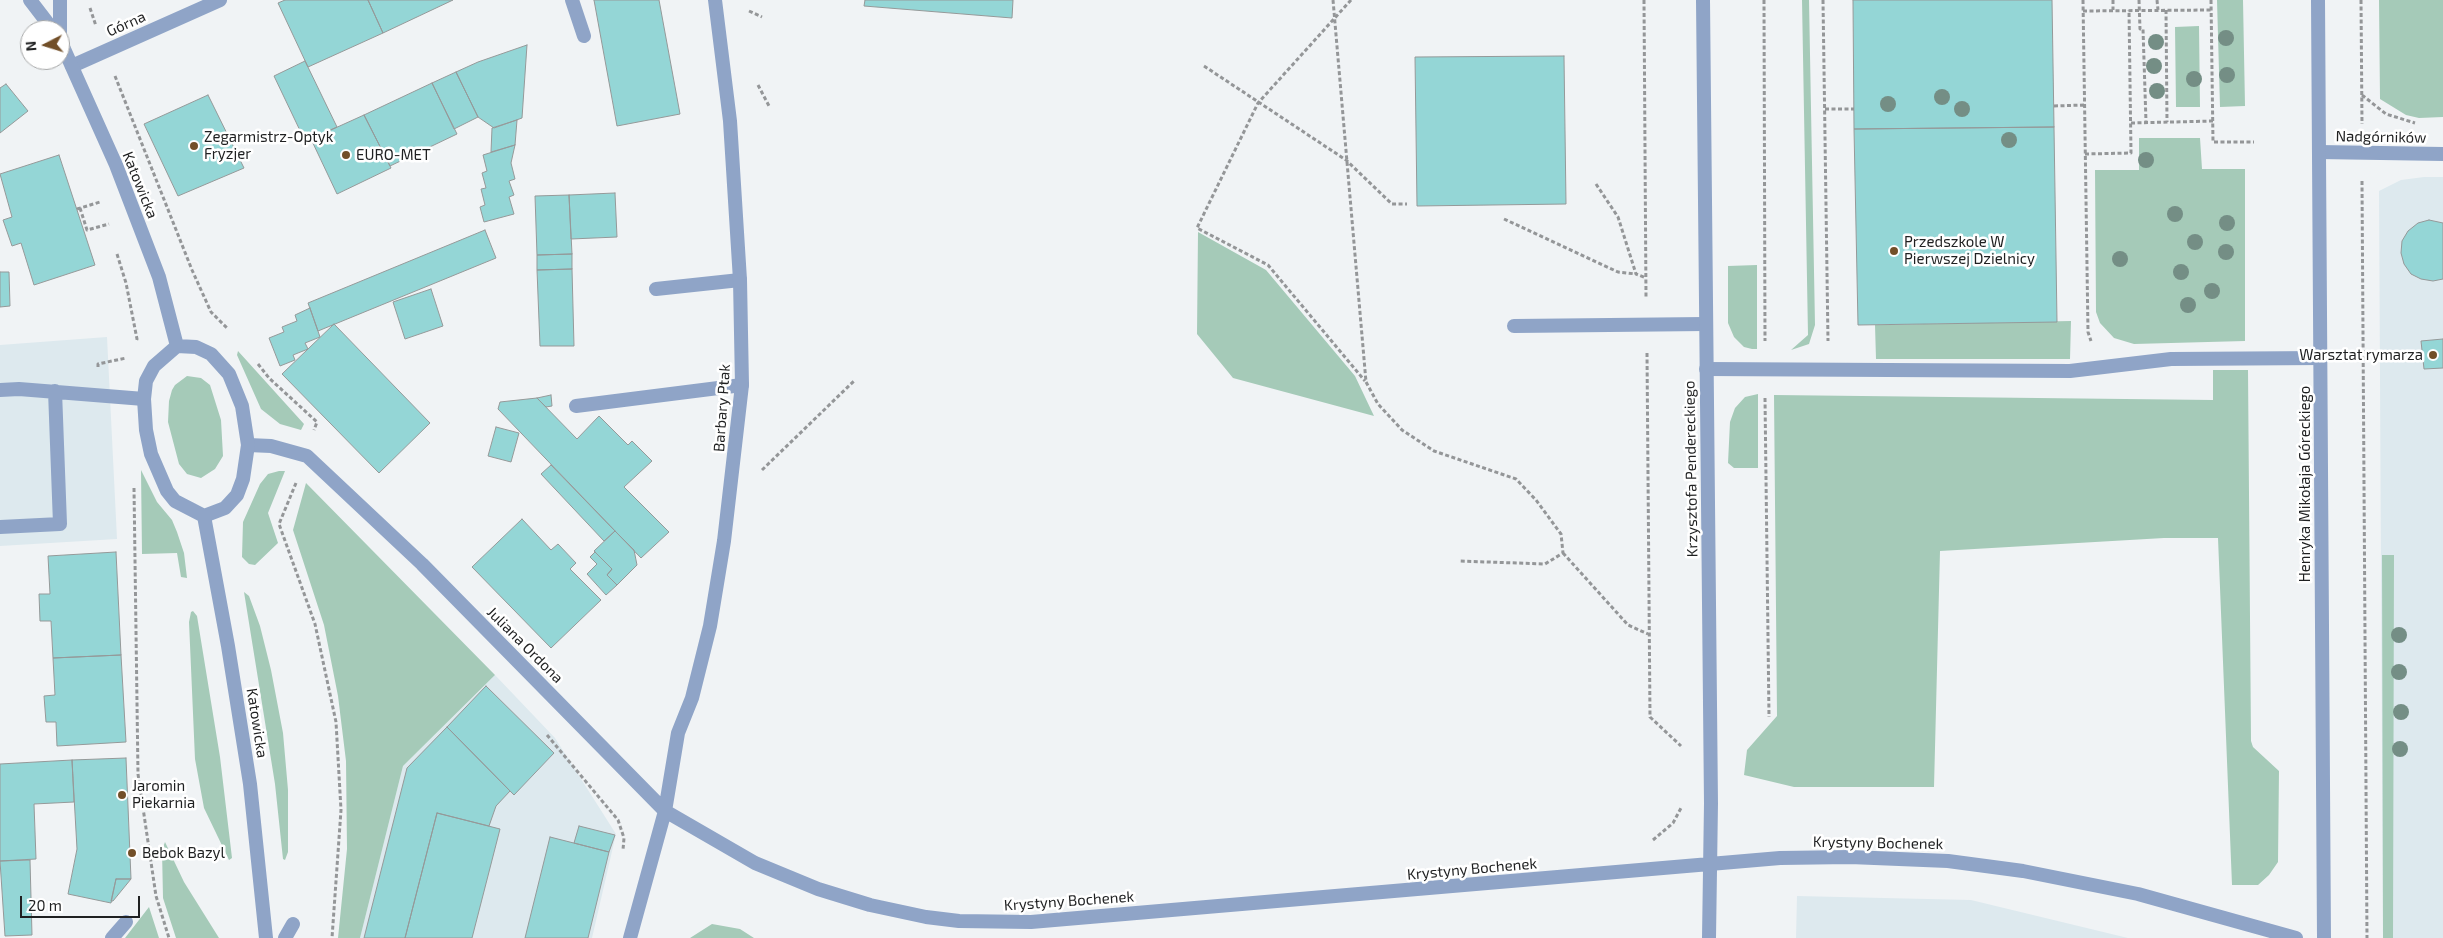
<!DOCTYPE html>
<meta charset="utf-8">
<style>
body{margin:0}
#map{position:relative;width:2443px;height:938px;overflow:hidden;background:#f0f3f5;font-family:"Exo 2",sans-serif}
canvas{display:block}
.north{position:absolute;left:20px;top:20px;width:50px;height:50px;box-sizing:border-box;background:#fff;border:1px solid #a5a6a6;border-radius:50%;rotate:265deg;font-size:14px;font-weight:700;line-height:20px;text-align:center;color:#1f2021}
.north::after{content:'';display:block;margin:auto;width:18px;height:22px;background:#724f28;clip-path:polygon(50% 0,100% 100%,50% 72%,0 100%)}
.scale{position:absolute;left:20px;top:896px;width:120px;height:22px;box-sizing:border-box;border:2px solid #1f2021;border-top:0;padding-left:6px;font-size:15px;line-height:18px;white-space:nowrap;color:#1f2021;-webkit-text-stroke:4px #fff;paint-order:stroke}
</style>
<div id="map">
<canvas width="2443" height="938"></canvas>
<div class="north">N</div>
<div class="scale">20 m</div>
</div>
<script>
const c = document.querySelector('canvas').getContext('2d');
c.lineJoin = 'round';
function fillPath(path, color) { c.fillStyle = color; c.fill(path, 'evenodd'); }
const shape = rows => new Path2D(rows.map(r => 'M' + r).join(''));
function trace(path, color, width, dash) { c.strokeStyle = color; c.lineWidth = width; c.lineCap = dash ? 'butt' : 'round'; c.setLineDash(dash || []); c.stroke(path); }
function drawText(font, color, halo, rows, align = 'center') {
  c.font = font + ' "Exo 2",sans-serif'; c.lineWidth = 5; c.setLineDash([]); c.textBaseline = 'middle'; c.strokeStyle = halo; c.fillStyle = color; for (const [text, x, y, turn = 0] of rows) {
    c.save(); c.translate(x, y); c.rotate((+turn || 0) * Math.PI / 180); c.textAlign = isNaN(turn) ? turn : align; if (halo) c.strokeText(text, 0, 0); c.fillText(text, 0, 0); c.restore();
  }
}
fillPath(shape([
 [2424,177,2443,177,2443,938,2383,938,2379,191,2401,180],
 [107,337,117,539,0,546,0,345],
 [495,675,555,738,616,834,592,938,360,938,403,766],
 [1797,896,1971,900,2128,938,1796,938]
]), '#dde9ee');
fillPath(shape([
 [1802,0,1809,0,1815,325,1809,344,1791,350,1808,335],
 [2217,0,2243,0,2245,106,2220,107],
 [2379,0,2443,0,2443,117,2419,118,2406,115,2380,99],
 [2199,26,2200,107,2176,107,2175,27],
 [2139,138,2200,138,2202,169,2245,169,2245,341,2134,344,2114,338,2100,323,2096,312,2095,170,2139,170],
 [1198,232,1266,270,1355,376,1374,416,1233,378,1197,334],
 [1757,265,1757,349,1752,349,1744,347,1734,337,1728,323,1728,266],
 [2071,321,2070,359,1876,359,1875,325],
 [238,351,304,424,301,430,280,424,261,409,237,355],
 [2213,370,2248,370,2251,741,2253,747,2279,771,2278,862,2269,875,2258,885,2232,885,2218,538,2164,538,1940,551,1934,787,1794,787,1744,775,1747,750,1777,716,1774,395,2213,400],
 [187,376,201,378,210,385,221,420,223,456,215,469,201,478,187,474,179,464,168,422,169,401,172,390,175,385],
 [1758,394,1758,468,1734,468,1728,463,1730,422,1735,408,1745,397],
 [141,470,157,502,172,520,177,532,184,553,187,578,181,577,177,553,142,554],
 [279,471,285,471,268,513,278,543,255,565,249,564,242,557,243,522,260,484,268,474],
 [306,483,495,675,403,766,360,938,338,938,347,849,346,761,338,696,324,625,293,530],
 [2382,555,2394,555,2393,938,2383,938],
 [244,592,249,596,260,626,271,670,283,733,288,790,288,852,285,860,283,859,275,784],
 [193,611,197,616,220,757,232,858,229,860,204,808,195,759,189,622,191,612],
 [165,842,184,882,219,938,176,938,163,898,162,850],
 [149,907,159,938,125,938],
 [712,924,740,929,754,938,690,938]
]), '#a5cab8');
const building = shape([
 [285,0,368,0,383,33,308,67,278,3,285,0],
 [368,0,453,0,383,33,368,0],
 [594,0,659,0,680,114,617,126,594,0],
 [865,0,1013,0,1012,18,864,6,865,0],
 [1853,0,2052,0,2054,127,1854,129,1853,0],
 [527,45,522,118,494,128,478,117,456,72,478,62,527,45],
 [1564,56,1566,204,1417,206,1415,57,1564,56],
 [305,61,337,127,305,141,274,76,305,61],
 [456,72,478,117,454,129,432,83,456,72],
 [432,83,457,134,390,166,364,115,432,83],
 [6,84,28,111,0,133,0,88,6,84],
 [208,95,244,168,178,196,144,124,208,95],
 [364,115,391,168,337,194,311,139,364,115],
 [517,120,515,145,491,152,492,128,517,120],
 [2054,127,2057,322,1858,325,1854,129,2054,127],
 [515,145,511,163,515,179,509,181,514,195,509,197,514,214,484,222,480,207,485,205,481,189,486,188,482,173,487,171,483,155,515,145],
 [59,155,95,265,34,285,21,243,12,246,3,220,12,217,0,174,59,155],
 [615,193,617,237,571,239,569,195,615,193],
 [569,195,572,254,537,255,535,196,569,195],
 [2429,220,2443,223,2443,279,2433,281,2421,279,2411,274,2404,264,2401,253,2402,241,2408,231,2418,223,2429,220],
 [485,230,496,258,318,331,308,303,485,230],
 [572,254,572,269,537,270,537,255,572,254],
 [572,269,574,346,540,346,537,270,572,269],
 [0,272,9,272,10,306,0,307,0,272],
 [431,289,443,326,405,339,393,302,431,289],
 [310,308,320,337,305,343,308,349,293,355,295,360,280,366,269,338,284,332,282,327,297,321,295,315,310,308],
 [334,324,430,423,379,473,282,374,334,324],
 [2443,339,2443,368,2424,369,2421,341,2443,339],
 [551,395,552,406,546,407,537,398,551,395],
 [537,398,577,439,599,416,628,445,632,441,652,461,624,487,669,532,641,558,498,409,500,402,537,398],
 [496,427,519,433,511,462,488,456,496,427],
 [551,465,615,531,604,541,541,474,551,465],
 [522,519,551,550,558,544,576,563,570,569,601,600,551,648,472,567,522,519],
 [615,531,634,550,637,565,617,585,607,575,612,569,594,551,615,531],
 [116,552,121,655,53,658,51,621,40,621,39,594,50,594,48,556,116,552],
 [595,552,612,569,607,575,617,585,606,595,587,574,597,564,590,557,595,552],
 [121,655,126,742,57,746,56,722,46,722,44,696,55,695,53,658,121,655],
 [486,686,554,753,514,795,447,727,486,686],
 [447,727,510,791,496,806,489,826,437,813,405,938,364,938,407,768,447,727],
 [126,758,131,879,116,879,111,903,68,894,77,849,72,760,126,758],
 [72,760,74,802,34,804,36,859,0,861,0,764,72,760],
 [437,813,500,829,472,938,405,938,437,813],
 [579,826,615,835,609,852,574,843,579,826],
 [550,837,609,852,588,938,525,938,550,837],
 [30,860,32,935,5,936,0,861,30,860],
 [116,879,131,879,113,901,111,901,116,879]
]);
fillPath(building, '#94d6d6');
trace(building, '#959999', 1);
trace(shape([
 [1333,0,1366,382,1378,404,1402,430,1434,451,1516,479,1536,500,1561,534,1563,553,1545,564,1459,561],
 [1351,0,1258,103,1197,228,1268,265,1365,381],
 [1644,0,1646,297],
 [1764,0,1765,341],
 [1823,0,1828,341],
 [2083,0,2088,332,2091,341],
 [2113,0,2113,10],
 [2139,0,2140,29,2143,29,2146,122],
 [2157,0,2158,10],
 [2211,0,2213,142,2254,142],
 [2361,0,2362,124],
 [90,8,96,26],
 [2166,10,2167,122],
 [749,11,762,17],
 [2083,11,2211,10],
 [1204,66,1346,160,1392,204,1407,204],
 [115,76,192,270,211,312,228,329],
 [758,85,769,106],
 [2362,95,2386,114,2415,123],
 [2054,106,2084,105],
 [1825,109,1854,109],
 [2131,123,2213,121],
 [2085,154,2131,153,2129,10],
 [2362,181,2367,938],
 [1596,184,1618,217,1636,274,1646,278],
 [80,208,87,230,109,224],
 [77,209,100,202],
 [1504,219,1618,272,1636,274],
 [117,254,126,283,137,339,136,342],
 [1647,353,1650,717,1681,746],
 [258,364,269,378,317,422,314,430],
 [98,367,98,364,126,358],
 [1765,398,1769,717],
 [762,470,855,380],
 [296,483,279,524,315,624,336,722,341,810,332,938],
 [134,488,138,774,156,896,169,938],
 [1563,553,1628,625,1648,634],
 [547,735,618,820,624,838,623,850],
 [1653,840,1673,823,1681,808]
]), '#949698', 3, [4, 2.5]);
trace(shape([
 [572,0,584,36],
 [2319,152,2443,154],
 [656,289,740,280],
 [1514,326,1705,324],
 [1706,369,2070,371,2171,359,2321,358],
 [0,390,19,389,144,399],
 [576,406,742,385],
 [0,527,60,524,55,391],
 [112,938,126,922],
 [285,938,293,924]
]), '#8fa4c7', 14);
trace(shape([
 [715,0,730,121,740,280,742,385,724,541,710,626,692,698,678,733,665,811,755,863,818,889,870,905,926,917,959,921,1031,922,1780,858,1850,857,1948,861,2023,871,2138,894,2296,938],
 [1703,0,1711,803,1709,938],
 [2318,0,2324,938],
 [72,66,220,0],
 [248,445,271,446,307,456,422,564,665,811,630,938]
]), '#8fa4c7', 14);
trace(shape([
 [30,0,53,30],
 [60,37,60,0],
 [60,40,116,165,159,277,177,346],
 [177,346,196,347,211,354,229,374,242,406,248,445,243,479,237,495,225,508,204,516,175,501,167,491,151,454,146,430,144,399,146,381,154,366,177,346],
 [204,516,228,646,250,784,266,938]
]), '#8fa4c7', 14);
c.fillStyle = '#748e85';
for (const [x, y] of [
 [2226,38],
 [2156,42],
 [2154,66],
 [2227,75],
 [2194,79],
 [2157,91],
 [1942,97],
 [1888,104],
 [1962,109],
 [2009,140],
 [2146,160],
 [2175,214],
 [2227,223],
 [2195,242],
 [2226,252],
 [2120,259],
 [2181,272],
 [2212,291],
 [2188,305],
 [2399,635],
 [2399,672],
 [2401,712],
 [2400,749]
]) { c.beginPath(); c.arc(x, y, 8, 0, 2 * Math.PI); c.fill(); }
for (const [x, y, r, color] of [
 [194,146,5,"#724f28"],
 [346,155,5,"#724f28"],
 [1894,251,5,"#724f28"],
 [2433,355,5,"#724f28"],
 [122,795,5,"#724f28"],
 [132,853,5,"#724f28"]
]) { const dot = new Path2D(); dot.arc(x, y, r, 0, 2 * Math.PI); c.fillStyle = color; c.fill(dot); trace(dot, '#fff', 2); }
drawText('15px', '#1f2021', '#fff', [
 ["Górna",126,24,-24],
 ["Nadgórników",2381,137,1],
 ["Katowicka",140,185,68],
 ["Barbary Ptak",722,408,-86],
 ["Krzysztofa Pendereckiego",1691,469,-91],
 ["Henryka Mikołaja Góreckiego",2305,484,-90],
 ["Juliana Ordona",525,645,45],
 ["Katowicka",257,723,81],
 ["Krystyny Bochenek",1878,843,1],
 ["Krystyny Bochenek",1472,869,-5],
 ["Krystyny Bochenek",1069,901,-4]
]);
drawText('15px', '#1f2021', '#fff', [
 ["Zegarmistrz-Optyk",204,137],
 ["Fryzjer",204,154],
 ["EURO-MET",356,155],
 ["Przedszkole W",1904,242],
 ["Pierwszej Dzielnicy",1904,259],
 ["Warsztat rymarza",2423,355,"right"],
 ["Jaromin",132,786],
 ["Piekarnia",132,803],
 ["Bebok Bazyl",142,853]
], 'left');
</script>
